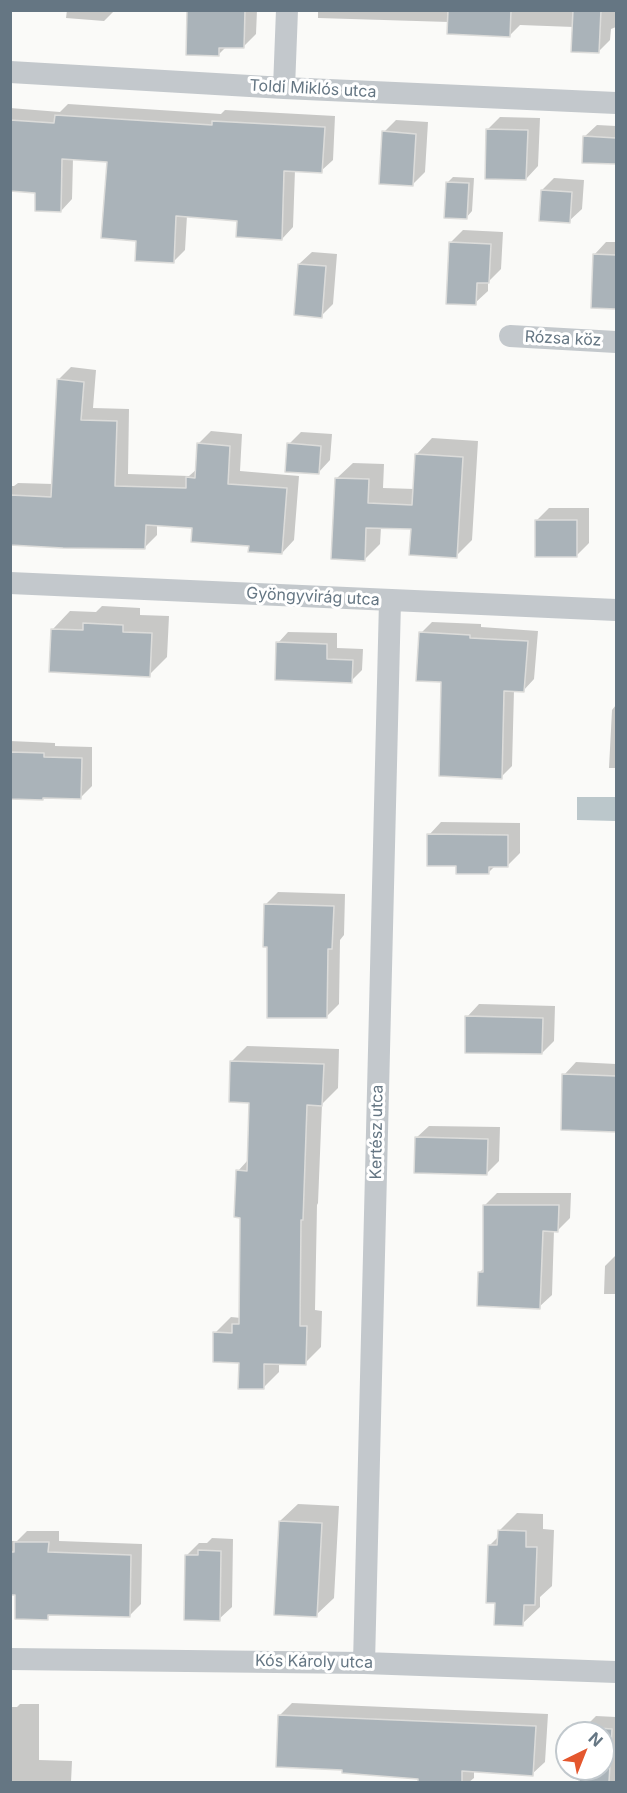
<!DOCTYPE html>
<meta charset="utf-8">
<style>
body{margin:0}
#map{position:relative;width:627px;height:1793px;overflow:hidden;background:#fafaf8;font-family:Inter,sans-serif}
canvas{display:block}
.frame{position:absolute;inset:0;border:12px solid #657683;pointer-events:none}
.north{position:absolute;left:555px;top:1721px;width:60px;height:60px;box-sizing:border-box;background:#fff;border:2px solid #c1c8cd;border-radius:50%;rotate:43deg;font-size:16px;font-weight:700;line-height:24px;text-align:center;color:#657683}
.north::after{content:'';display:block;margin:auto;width:21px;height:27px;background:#e4572e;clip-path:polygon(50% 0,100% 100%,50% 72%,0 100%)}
</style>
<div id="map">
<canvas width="627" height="1793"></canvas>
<div class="frame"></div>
<div class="north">N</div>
</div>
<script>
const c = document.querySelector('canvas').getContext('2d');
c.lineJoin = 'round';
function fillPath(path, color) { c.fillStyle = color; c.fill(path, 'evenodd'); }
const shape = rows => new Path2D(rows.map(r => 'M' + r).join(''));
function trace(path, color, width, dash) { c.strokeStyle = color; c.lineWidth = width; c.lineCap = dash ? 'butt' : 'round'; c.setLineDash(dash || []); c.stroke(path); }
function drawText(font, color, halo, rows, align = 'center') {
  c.font = font + ' Inter,sans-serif'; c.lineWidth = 6; c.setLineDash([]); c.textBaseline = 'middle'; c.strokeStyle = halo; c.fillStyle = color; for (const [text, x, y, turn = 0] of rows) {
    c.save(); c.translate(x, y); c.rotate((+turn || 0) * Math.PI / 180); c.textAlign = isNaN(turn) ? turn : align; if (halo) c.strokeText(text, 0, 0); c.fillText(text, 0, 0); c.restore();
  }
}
fillPath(shape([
 [577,797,616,797,616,821,577,820]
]), '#bbc7cb');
fillPath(shape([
 [67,10,115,10,104,21,66,18],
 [188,10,257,10,256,34,243,47,227,46,219,54],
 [318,10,616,10,616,27,611,29,610,40,598,52,574,27,520,25,509,36,449,22,318,18],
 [68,104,221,114,225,110,335,116,333,160,321,171,295,170,293,227,282,239,239,220,187,215,185,250,173,262,138,239,108,160,73,158,72,199,61,211,37,192,10,190,10,108,60,112],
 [500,117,540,118,538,166,526,179,488,129],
 [396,120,428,122,425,172,412,185,384,132],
 [597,125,616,126,616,163,584,162,584,137],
 [453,177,474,178,472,211,466,218,447,183],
 [554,178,584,180,582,209,569,221,542,190],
 [463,230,503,232,501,269,488,282,488,291,475,303,450,243],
 [606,242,616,242,616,308,592,307,594,255],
 [312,252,337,254,333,304,321,316,299,264],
 [71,367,96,370,93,408,129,409,128,474,189,476,197,469,198,444,211,431,242,434,240,471,299,476,294,540,282,553,193,526,157,524,157,535,144,548,10,544,10,486,14,486,18,483,53,484,58,380],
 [301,432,332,434,330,460,318,473,289,444],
 [432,438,478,441,472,540,456,556,412,528,381,527,380,544,364,560,337,478,353,463,384,464,383,488,415,489,417,454],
 [549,508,589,508,589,543,576,556,536,521],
 [102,606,140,608,140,615,169,616,167,657,149,675,53,629,70,611,96,612],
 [432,622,481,624,481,627,538,631,534,679,523,691,514,690,512,766,501,777,442,681,421,633],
 [288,632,337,633,337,648,363,649,362,670,351,681,278,643],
 [616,705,616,768,609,768,612,710],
 [10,741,55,743,55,746,92,747,92,786,81,797,45,796,42,799,10,798],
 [441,822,520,823,520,853,507,866,496,865,488,873,457,865,429,835],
 [278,892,345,894,344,935,340,940,339,1004,326,1017,269,945,266,904],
 [479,1004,555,1006,554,1041,542,1053,467,1017],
 [247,1046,339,1049,338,1088,322,1104,318,1203,317,1205,315,1310,322,1311,321,1347,305,1363,279,1363,279,1372,263,1388,215,1333,231,1317,241,1318,242,1216,238,1171,248,1160,250,1101,231,1062],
 [576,1062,616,1064,616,1130,562,1128,564,1075],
 [429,1126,500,1127,499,1161,487,1173,416,1138],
 [497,1193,571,1193,570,1218,558,1230,554,1230,552,1295,539,1307,480,1272,485,1267,485,1205],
 [616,1255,616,1294,604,1294,605,1266],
 [298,1504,339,1506,334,1598,316,1615,280,1521],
 [517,1513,543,1514,543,1529,554,1530,552,1586,540,1597,540,1607,522,1624,490,1545,499,1536,499,1531],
 [27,1531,59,1531,59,1541,142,1544,141,1604,129,1616,51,1614,47,1618,17,1594,10,1594,10,1541,17,1541],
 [212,1538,233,1539,232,1607,219,1619,186,1556,199,1543,207,1543],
 [292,1703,548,1714,545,1762,532,1774,474,1770,474,1778,469,1782,419,1782,419,1777,344,1769,279,1716],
 [20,1704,39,1704,39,1760,72,1761,71,1782,10,1782,10,1707,17,1707],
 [596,1716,616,1717,616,1782,581,1782,581,1769,603,1769,603,1733,583,1733,584,1728]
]), '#0003');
const building = shape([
 [187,10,245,10,244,48,219,48,219,56,186,55,187,10],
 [448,10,511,10,510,37,447,34,448,10],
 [573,10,601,10,599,53,571,52,573,10],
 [55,115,212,125,212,121,325,127,322,173,284,171,282,240,236,237,237,221,176,216,174,263,135,261,136,241,101,238,107,162,62,159,61,212,35,211,35,193,10,191,10,120,54,123,55,115],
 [486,129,528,130,526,180,485,179,486,129],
 [382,131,416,134,413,186,379,184,382,131],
 [583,136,616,138,616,164,582,163,583,136],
 [446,182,469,183,467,219,444,218,446,182],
 [541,190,572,192,570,223,539,221,541,190],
 [449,242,491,244,489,283,477,283,476,305,446,304,449,242],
 [593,254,616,255,616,309,591,308,593,254],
 [298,264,326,266,322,318,294,315,298,264],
 [57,379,84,382,81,420,117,421,115,486,186,488,186,477,195,478,197,443,230,446,228,484,287,488,282,554,248,552,249,546,191,542,192,528,146,525,145,549,63,548,10,545,10,495,51,497,57,379],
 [287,443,321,446,319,474,285,472,287,443],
 [415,454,463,457,457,558,409,555,411,529,366,528,365,561,331,559,335,478,369,479,368,503,412,505,415,454],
 [535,520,577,520,577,557,535,557,535,520],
 [83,623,123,625,123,632,152,633,150,677,49,672,51,629,83,630,83,623],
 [419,632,470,635,470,638,528,641,524,692,504,691,502,779,439,776,441,682,416,681,419,632],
 [276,642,327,644,327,659,353,660,352,683,275,680,276,642],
 [10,752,44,753,44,757,82,758,81,799,43,798,43,800,10,799,10,752],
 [427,834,508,835,508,867,489,867,489,874,456,874,456,866,427,866,427,834],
 [264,904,334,906,332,949,328,949,327,1018,267,1018,267,947,263,947,264,904],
 [465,1016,543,1018,542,1054,465,1053,465,1016],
 [230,1061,324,1064,322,1106,307,1105,303,1220,301,1220,300,1326,307,1326,306,1365,264,1364,264,1389,238,1389,239,1363,213,1362,213,1332,232,1333,232,1324,239,1324,240,1218,234,1217,236,1170,247,1171,249,1103,229,1102,230,1061],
 [562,1074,616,1076,616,1132,561,1130,562,1074],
 [415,1137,488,1139,487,1175,414,1173,415,1137],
 [483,1205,559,1205,558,1232,543,1231,540,1309,477,1306,478,1272,483,1272,483,1205],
 [279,1521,322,1523,317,1617,274,1615,279,1521],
 [498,1530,526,1531,526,1547,537,1547,535,1605,524,1605,523,1626,494,1625,495,1603,486,1603,488,1545,497,1545,498,1530],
 [14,1542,49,1542,48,1552,131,1555,130,1617,48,1615,48,1620,15,1619,15,1595,10,1595,10,1552,14,1552,14,1542],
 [198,1550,221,1551,220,1621,184,1620,185,1555,198,1555,198,1550],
 [278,1715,536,1726,533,1776,462,1771,462,1782,418,1782,418,1779,342,1773,342,1770,276,1767,278,1715],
 [582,1727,612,1729,609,1782,579,1782,580,1769,603,1769,603,1733,582,1733,582,1727]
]);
fillPath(building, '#aab3b9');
trace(building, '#dcdcda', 1.5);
trace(shape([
 [10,72,284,88,616,103],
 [284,88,287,10],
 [510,336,616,342],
 [10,583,616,610],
 [10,1659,364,1663,616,1672],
 [364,1663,390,601]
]), '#c3c8cc', 22);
drawText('16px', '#657683', '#fff', [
 ["Toldi Miklós utca",313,89,3],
 ["Rózsa köz",563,339,3],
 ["Gyöngyvirág utca",313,597,3],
 ["Kertész utca",377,1132,-89],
 ["Kós Károly utca",314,1662,1]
]);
</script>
